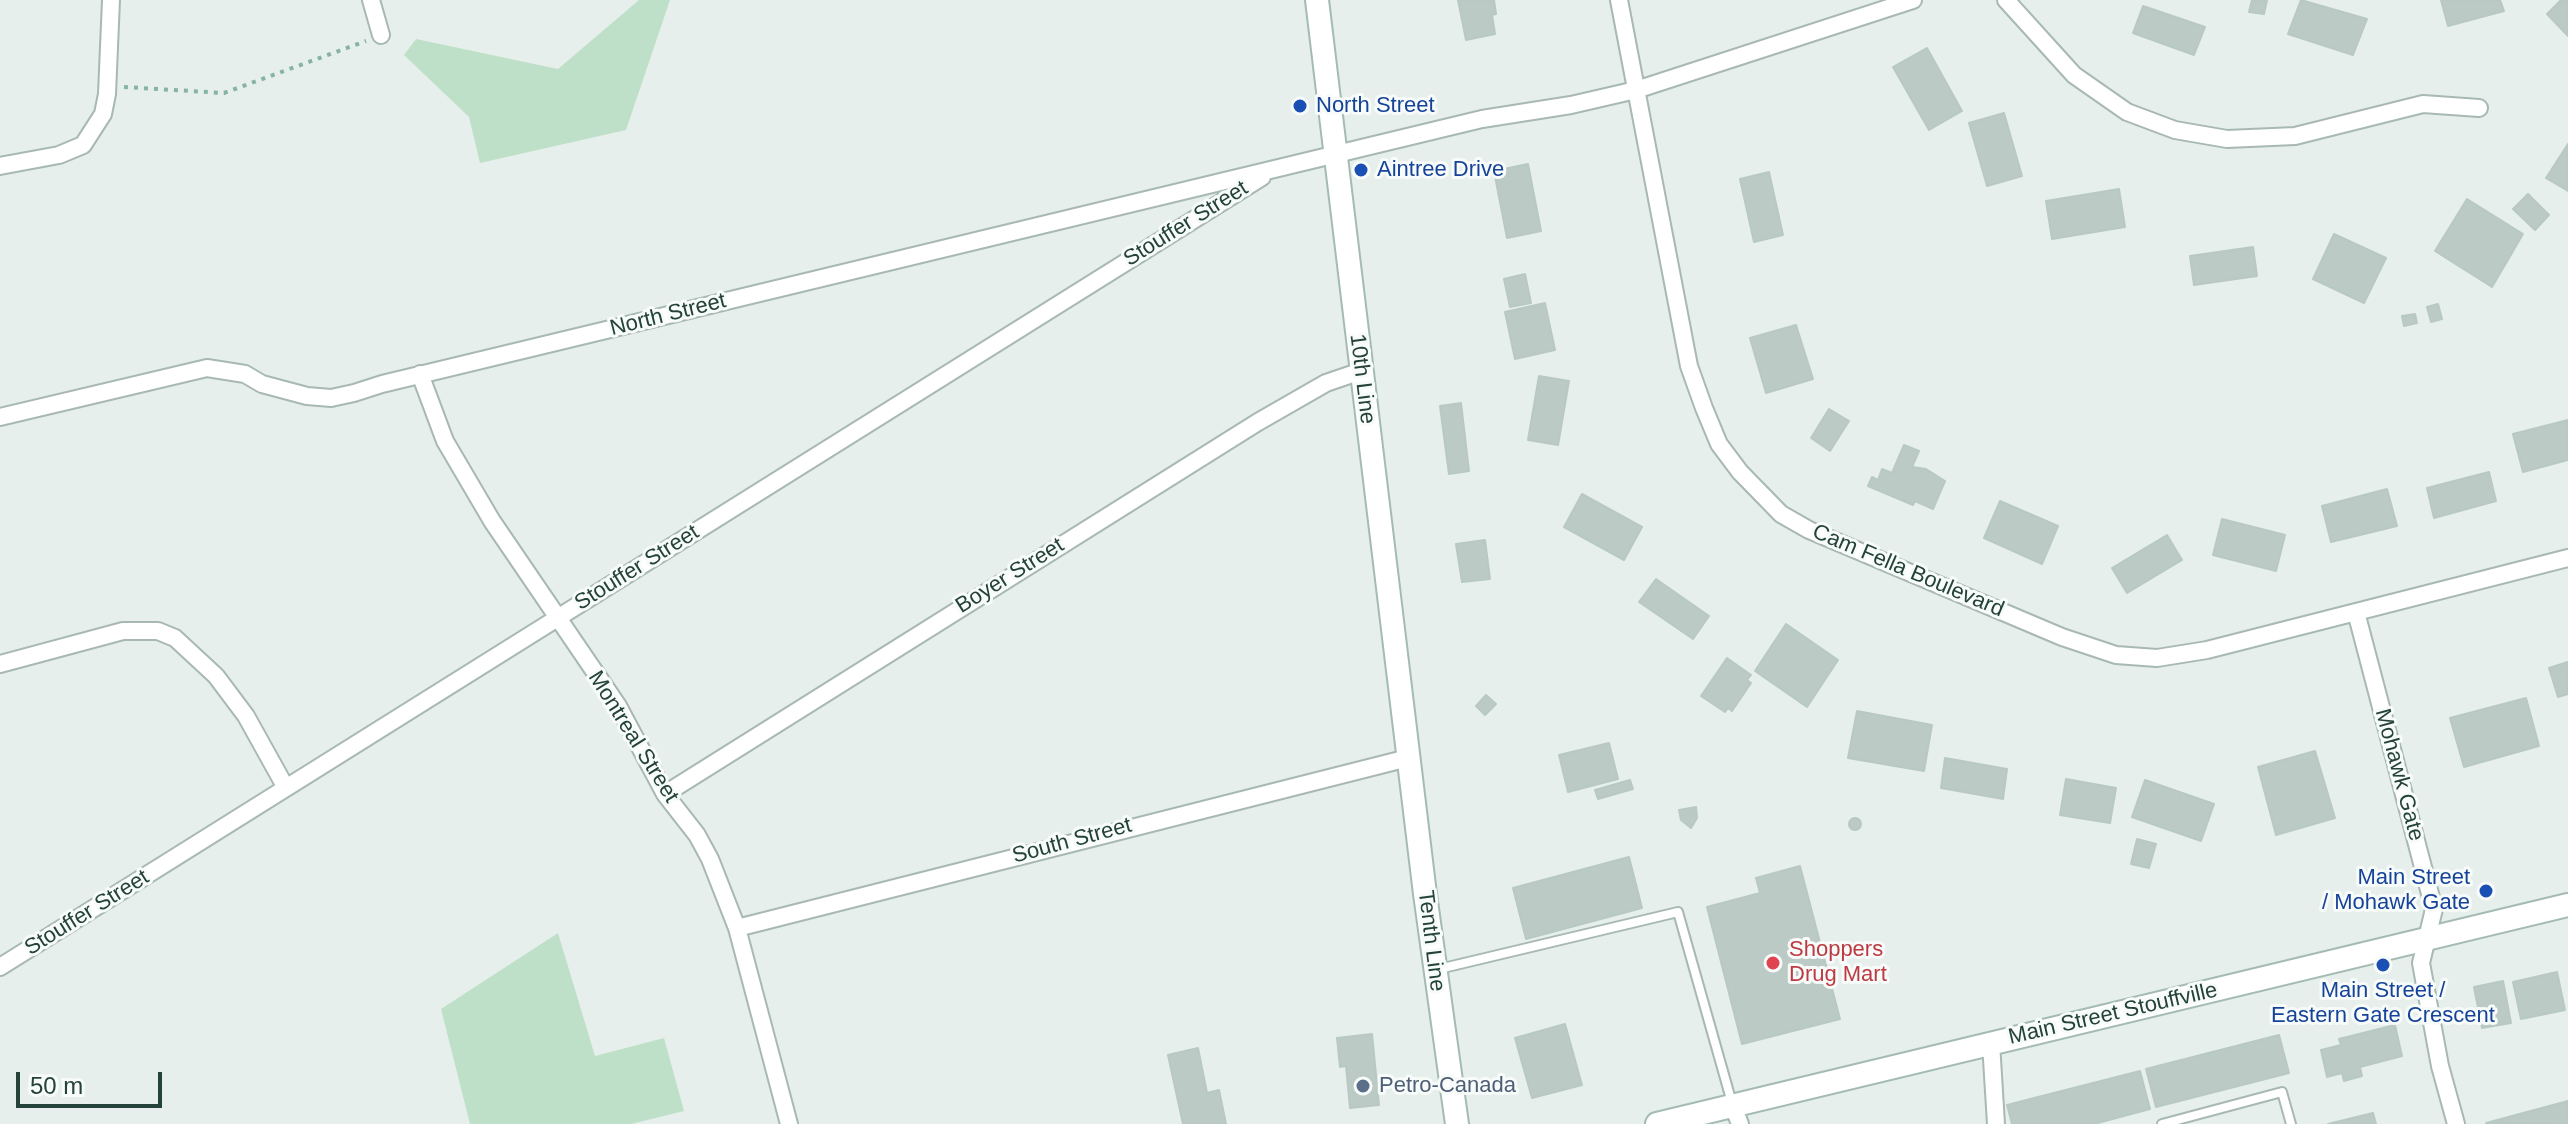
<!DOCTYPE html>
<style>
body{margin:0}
#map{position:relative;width:2568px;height:1124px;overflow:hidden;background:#e6efeb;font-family:Helvetica,sans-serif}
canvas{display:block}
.scale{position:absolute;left:16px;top:1072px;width:146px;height:36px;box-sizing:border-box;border:4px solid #24423a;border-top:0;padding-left:10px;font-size:24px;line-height:28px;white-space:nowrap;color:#24423a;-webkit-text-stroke:6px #f7fbf9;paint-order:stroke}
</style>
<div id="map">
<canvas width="2568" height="1124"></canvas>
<div class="scale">50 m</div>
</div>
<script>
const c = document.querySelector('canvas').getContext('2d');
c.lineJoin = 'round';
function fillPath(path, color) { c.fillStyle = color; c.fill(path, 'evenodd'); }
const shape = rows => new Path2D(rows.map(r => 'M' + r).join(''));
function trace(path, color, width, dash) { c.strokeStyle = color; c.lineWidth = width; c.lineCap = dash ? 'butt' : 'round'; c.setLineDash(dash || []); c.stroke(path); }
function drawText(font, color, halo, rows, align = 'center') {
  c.font = font + ' Helvetica,sans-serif'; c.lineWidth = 6; c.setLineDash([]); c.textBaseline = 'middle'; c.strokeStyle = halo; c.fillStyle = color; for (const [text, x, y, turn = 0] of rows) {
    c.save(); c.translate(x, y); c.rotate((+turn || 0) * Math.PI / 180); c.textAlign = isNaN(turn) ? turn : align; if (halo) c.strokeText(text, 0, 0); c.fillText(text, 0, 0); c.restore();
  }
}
fillPath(shape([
 [639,0,670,0,626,130,480,163,469,117,404,55,416,39,558,69],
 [558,933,595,1056,664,1038,684,1111,631,1124,470,1124,441,1009]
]), '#bfe0c8');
const building = shape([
 [1458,0,1494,0,1496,14,1492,15,1495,34,1466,40,1458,0],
 [2252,0,2267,0,2264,14,2249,12,2252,0],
 [2301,0,2367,19,2353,55,2288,34,2301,0],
 [2441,0,2500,0,2504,11,2448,26,2441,0],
 [2561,0,2568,0,2568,36,2547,14,2561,0],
 [2143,6,2205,27,2194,55,2133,33,2143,6],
 [1927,48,1962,111,1929,130,1893,67,1927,48],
 [2004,113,2022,176,1987,186,1969,123,2004,113],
 [2568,144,2568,191,2546,178,2568,144],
 [1528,164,1541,231,1507,238,1494,171,1528,164],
 [1769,172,1783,235,1754,242,1740,179,1769,172],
 [2119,189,2125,227,2052,239,2046,201,2119,189],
 [2528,194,2549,215,2535,230,2513,209,2528,194],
 [2467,199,2523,234,2492,287,2435,251,2467,199],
 [2334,234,2386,258,2364,303,2313,279,2334,234],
 [2253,247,2257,276,2194,285,2190,256,2253,247],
 [1525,274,1531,303,1510,307,1504,279,1525,274],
 [1545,303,1555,350,1515,359,1505,312,1545,303],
 [2438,304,2442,319,2431,322,2427,307,2438,304],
 [2415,314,2417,323,2404,326,2402,316,2415,314],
 [1796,325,1813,379,1766,393,1750,338,1796,325],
 [1539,376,1569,381,1558,445,1528,440,1539,376],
 [1461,403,1469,471,1449,474,1440,406,1461,403],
 [1829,409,1849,421,1830,451,1811,438,1829,409],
 [2568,420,2568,460,2523,472,2513,434,2568,420],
 [1904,445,1919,451,1912,467,1926,469,1945,481,1933,509,1915,501,1913,505,1868,486,1872,477,1878,480,1882,469,1892,473,1904,445],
 [2489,472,2496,501,2434,518,2427,488,2489,472],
 [2387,489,2397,526,2331,542,2322,506,2387,489],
 [1582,494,1642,527,1624,560,1564,527,1582,494],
 [2000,501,2058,526,2042,564,1984,538,2000,501],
 [2222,519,2285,535,2276,571,2213,555,2222,519],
 [2167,535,2182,560,2127,593,2112,568,2167,535],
 [1485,540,1490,579,1462,582,1456,544,1485,540],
 [1656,579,1709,616,1693,639,1639,602,1656,579],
 [1786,624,1838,660,1807,707,1755,671,1786,624],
 [1727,658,1751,675,1747,680,1751,683,1732,711,1728,708,1725,712,1701,696,1727,658],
 [2568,662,2568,694,2558,697,2549,668,2568,662],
 [1486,695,1496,704,1485,715,1476,706,1486,695],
 [2526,698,2539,746,2464,767,2450,718,2526,698],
 [1857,711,1932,725,1924,771,1848,758,1857,711],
 [1609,743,1618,779,1568,792,1559,755,1609,743],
 [2315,751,2335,818,2276,835,2258,767,2315,751],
 [1945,758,2007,769,2003,799,1941,788,1945,758],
 [2066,779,2116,788,2110,823,2060,815,2066,779],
 [1630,780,1633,789,1598,799,1595,790,1630,780],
 [2145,780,2214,804,2201,841,2132,817,2145,780],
 [1696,807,1697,818,1691,828,1681,820,1679,810,1696,807],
 '1849 824a6 6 0 1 1 12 0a6 6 0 1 1-12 0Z',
 [2137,839,2156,844,2149,868,2131,864,2137,839],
 [1629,857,1642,908,1526,939,1513,888,1629,857],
 [1800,866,1840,1019,1742,1044,1707,907,1760,893,1756,878,1800,866],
 [2557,972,2565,1010,2521,1019,2513,982,2557,972],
 [2503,981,2511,1023,2482,1028,2474,987,2503,981],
 [1565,1024,1582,1085,1532,1098,1515,1038,1565,1024],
 [2395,1025,2402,1056,2360,1067,2362,1076,2344,1081,2342,1073,2327,1077,2321,1050,2341,1045,2339,1039,2395,1025],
 [1372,1034,1379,1105,1350,1108,1346,1066,1340,1067,1337,1038,1372,1034],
 [2279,1035,2289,1073,2156,1107,2146,1069,2279,1035],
 [1198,1048,1207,1093,1219,1090,1226,1124,1183,1124,1168,1055,1198,1048],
 [2140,1071,2150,1109,2094,1124,2012,1124,2007,1105,2140,1071],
 [2568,1101,2568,1124,2486,1123,2568,1101],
 [2373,1113,2376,1124,2328,1124,2373,1113]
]);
fillPath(building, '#bbcac4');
trace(building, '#b8c9c2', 2);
const service = shape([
 [1439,969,1678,912,1732,1103],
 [2162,1124,2282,1092,2291,1124]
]);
const minor = shape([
 [371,0,381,35],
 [1619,0,1689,366,1704,408,1719,444,1740,472,1781,514,1809,530,2062,637,2116,655,2157,658,2207,650,2568,558],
 [2006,0,2074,75,2127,112,2175,130,2227,139,2295,136,2423,104,2479,108],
 [0,166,59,155,83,145,103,114,107,94,111,0],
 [420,374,445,441,492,521,618,706,665,794,697,835,710,859,737,928,789,1124],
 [0,417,207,368,245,374,262,384,307,396,331,398,354,393,382,384,1482,119,1571,105,1636,90,1913,0],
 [2356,612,2434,909,2421,963,2440,1066,2456,1124],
 [0,664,123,631,158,631,175,638,216,676,246,716,286,788],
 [665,794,1258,422,1326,383,1361,371],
 [737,928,1408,758],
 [0,967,1262,177],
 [1991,1043,1996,1124],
 [1732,1103,1740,1124]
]);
const secondary = shape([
 [1317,0,1425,894,1457,1124],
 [1657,1124,2568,905]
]);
trace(service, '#a8b8b2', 12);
trace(minor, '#a8b8b2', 20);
trace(secondary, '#a4bbb3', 26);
trace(shape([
 [124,87,224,93,366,41]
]), '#86b3a5', 4, [4, 6]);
trace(service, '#fff', 8);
trace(minor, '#fff', 16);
trace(secondary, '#fff', 22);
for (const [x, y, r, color] of [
 [1300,106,8,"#1a4fb4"],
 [1361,170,8,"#1a4fb4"],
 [2486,891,8,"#1a4fb4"],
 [1773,963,8,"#e0444e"],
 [2383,965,8,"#1a4fb4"],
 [1363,1086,8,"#5c6f8a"]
]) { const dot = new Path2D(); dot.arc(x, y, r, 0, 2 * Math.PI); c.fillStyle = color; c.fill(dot); trace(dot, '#f7fbf9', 3); }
drawText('22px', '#164399', '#f7fbf9', [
 ["North Street",1316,106],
 ["Aintree Drive",1377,170],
 ["Main Street",2470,878,"right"],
 ["/ Mohawk Gate",2470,903,"right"],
 ["Main Street /",2383,991,"center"],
 ["Eastern Gate Crescent",2383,1016,"center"]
], 'left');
drawText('22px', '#24423a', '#f7fbf9', [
 ["Stouffer Street",1186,224,-32],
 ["North Street",668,315,-14],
 ["10th Line",1362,379,83],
 ["Stouffer Street",637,568,-32],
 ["Cam Fella Boulevard",1908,571,23],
 ["Boyer Street",1010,576,-32],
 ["Montreal Street",633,737,58],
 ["Mohawk Gate",2399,775,75],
 ["South Street",1072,841,-15],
 ["Stouffer Street",87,913,-32],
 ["Tenth Line",1431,941,83],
 ["Main Street Stouffville",2113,1014,-13]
]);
drawText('22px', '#be3a42', '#f7fbf9', [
 ["Shoppers",1789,950],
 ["Drug Mart",1789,975]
], 'left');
drawText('22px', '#4e5e75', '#f7fbf9', [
 ["Petro-Canada",1379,1086]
], 'left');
</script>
